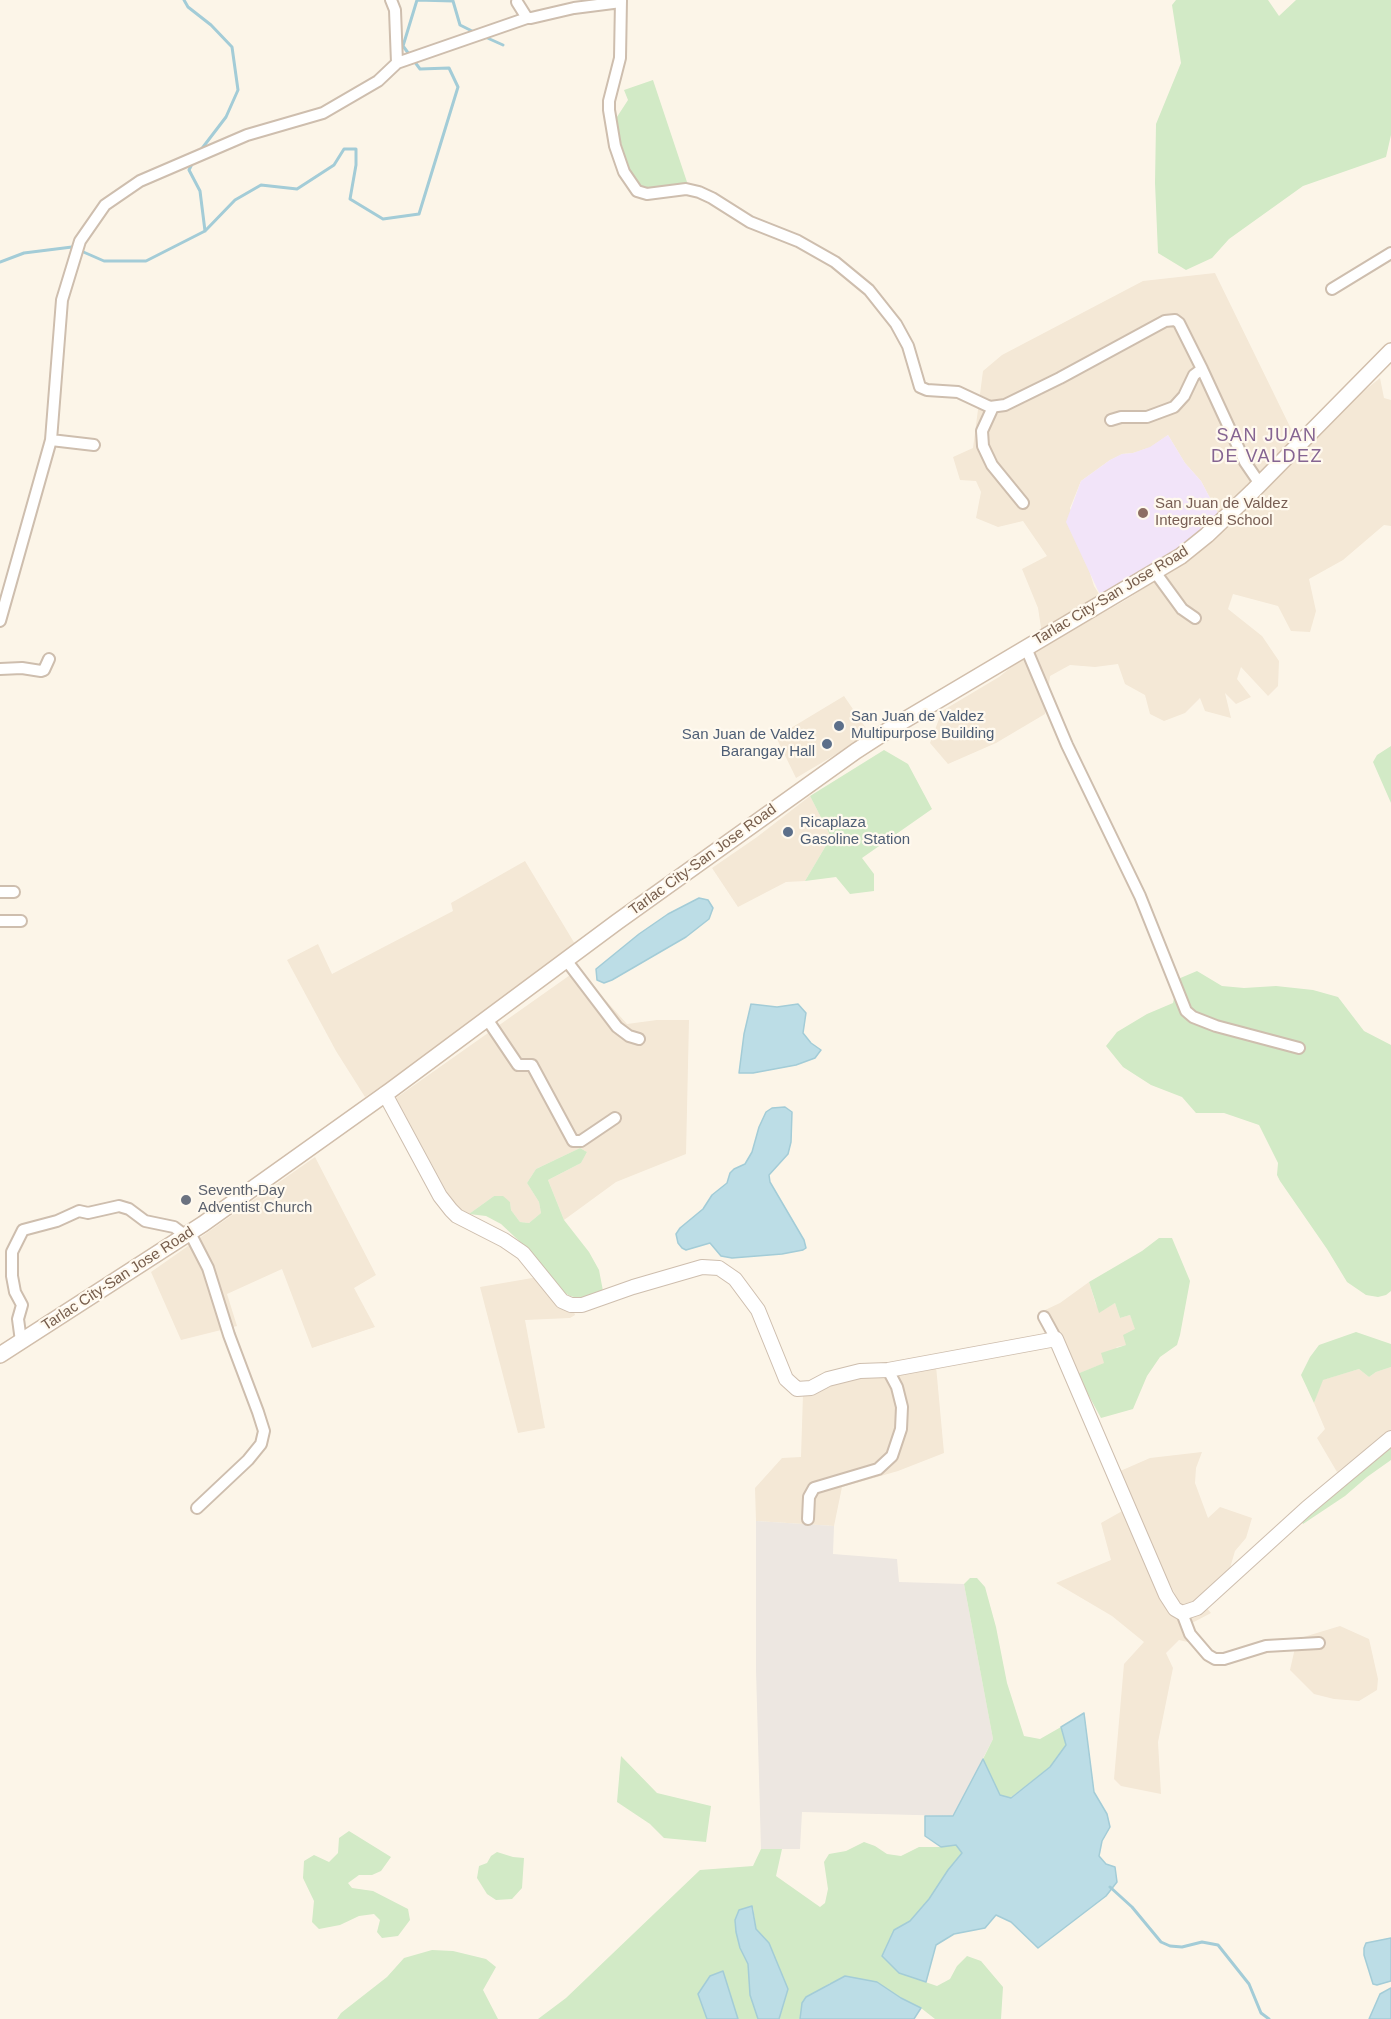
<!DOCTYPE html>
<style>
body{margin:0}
canvas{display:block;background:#fcf5e8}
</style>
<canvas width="1391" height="2019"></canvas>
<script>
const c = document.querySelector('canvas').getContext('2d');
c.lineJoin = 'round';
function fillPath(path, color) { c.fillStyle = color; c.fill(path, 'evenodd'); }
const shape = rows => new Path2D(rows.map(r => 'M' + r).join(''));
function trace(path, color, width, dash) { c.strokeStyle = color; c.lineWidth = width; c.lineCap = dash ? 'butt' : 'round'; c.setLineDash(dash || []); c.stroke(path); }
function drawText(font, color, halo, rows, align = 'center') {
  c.font = font + ' Arial,sans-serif'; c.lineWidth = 4.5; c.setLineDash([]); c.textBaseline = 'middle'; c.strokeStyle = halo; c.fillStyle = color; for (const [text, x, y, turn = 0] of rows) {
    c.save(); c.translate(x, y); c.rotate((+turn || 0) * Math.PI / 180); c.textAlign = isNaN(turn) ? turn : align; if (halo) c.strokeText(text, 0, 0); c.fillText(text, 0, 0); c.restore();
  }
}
fillPath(shape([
 [1215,273,1296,439,1220,517,1201,481,1185,463,1168,435,1151,447,1133,453,1122,454,1110,460,1081,481,1070,508,1094,586,1101,597,1042,634,1038,608,1022,569,1047,556,1023,521,998,527,976,518,981,492,976,481,960,480,953,457,973,448,983,371,1002,355,1143,281],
 [1380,378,1384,398,1391,400,1391,526,1384,525,1343,560,1309,579,1316,611,1310,632,1291,631,1278,606,1233,594,1228,609,1262,636,1279,661,1278,686,1268,696,1241,667,1237,679,1251,697,1236,704,1225,693,1231,718,1205,711,1200,698,1185,713,1164,721,1150,714,1145,695,1125,684,1118,664,1095,667,1070,665,1050,676,1045,714,996,743,948,764,930,743,942,711,999,677,1021,659,1124,601,1187,561,1354,399],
 [844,696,870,734,796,778,776,737],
 [810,796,831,837,805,881,786,882,738,907,712,868,757,837],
 [525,861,575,944,408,1069,365,1097,336,1051,287,960,318,944,332,974,453,911,451,903],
 [580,968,600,994,627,1024,657,1020,689,1020,686,1154,616,1182,564,1220,548,1180,581,1163,587,1152,580,1148,536,1169,527,1183,539,1202,541,1213,529,1223,520,1222,511,1210,510,1202,494,1196,469,1214,455,1207,396,1098],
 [315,1157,376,1275,354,1288,375,1327,312,1348,282,1269,227,1294,237,1326,181,1340,151,1272],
 [538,1277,573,1309,575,1315,570,1318,525,1320,545,1428,518,1433,480,1287],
 [1089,1282,1096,1305,1103,1310,1115,1303,1120,1318,1130,1315,1136,1329,1127,1345,1117,1347,1105,1363,1077,1374,1045,1310,1060,1303],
 [936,1366,944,1453,898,1471,842,1487,834,1526,756,1521,755,1488,782,1458,801,1457,803,1394,839,1379],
 [1391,1367,1391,1431,1337,1472,1317,1438,1325,1429,1314,1403,1322,1380,1359,1369,1369,1377,1376,1372],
 [1202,1452,1196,1468,1195,1483,1208,1518,1220,1507,1252,1518,1246,1538,1235,1551,1228,1575,1191,1605,1183,1605,1178,1600,1140,1525,1118,1472,1150,1458],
 [1124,1510,1170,1610,1205,1606,1211,1613,1192,1623,1192,1643,1179,1640,1166,1653,1173,1668,1158,1742,1161,1794,1121,1786,1114,1779,1124,1664,1144,1642,1112,1616,1056,1583,1111,1560,1101,1523],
 [1340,1626,1369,1639,1378,1679,1377,1690,1359,1701,1334,1699,1314,1694,1290,1670,1297,1639]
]), '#f4e8d6');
fillPath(shape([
 [756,1521,834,1526,833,1554,897,1559,899,1582,964,1584,993,1739,953,1816,802,1812,800,1849,761,1849,756,1670]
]), '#ede7e1');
fillPath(shape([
 [1168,435,1185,463,1201,481,1220,517,1188,543,1101,597,1066,522,1081,481,1110,460,1122,454,1133,453,1150,447]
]), '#f2e4f9');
fillPath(shape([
 [1176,0,1268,0,1279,16,1296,0,1391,0,1391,135,1386,157,1303,186,1229,239,1212,258,1186,270,1158,253,1155,183,1156,124,1181,63,1172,5],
 [653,80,688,185,648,190,631,179,615,120,628,100,624,90],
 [1391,746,1391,803,1373,762,1377,755],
 [884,750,908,764,932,809,862,858,874,874,874,891,850,894,836,877,805,881,831,837,810,796],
 [1197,971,1222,986,1244,988,1276,986,1313,990,1338,997,1364,1031,1391,1045,1391,1291,1386,1295,1378,1297,1366,1295,1347,1282,1327,1249,1280,1181,1277,1175,1278,1163,1259,1125,1224,1113,1196,1113,1182,1097,1151,1085,1123,1067,1106,1046,1117,1032,1147,1014,1173,1003,1178,979],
 [580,1148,587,1152,581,1163,548,1180,564,1220,589,1252,599,1270,603,1291,582,1299,570,1296,560,1290,532,1253,501,1224,486,1216,469,1214,494,1196,503,1196,510,1202,511,1210,520,1222,529,1223,541,1213,539,1202,527,1183,536,1169],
 [1159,1238,1172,1238,1190,1281,1180,1335,1177,1345,1160,1357,1147,1376,1133,1409,1101,1418,1077,1374,1104,1363,1101,1353,1126,1345,1123,1335,1135,1329,1130,1315,1120,1318,1115,1303,1099,1313,1089,1282,1142,1251],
 [1356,1332,1391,1344,1391,1367,1376,1372,1369,1377,1359,1369,1323,1380,1314,1403,1301,1375,1310,1357,1319,1345],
 [1391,1441,1391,1460,1367,1477,1345,1496,1303,1524,1299,1518],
 [970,1578,977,1578,985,1587,996,1627,1007,1683,1024,1736,1040,1739,1061,1727,1066,1745,1050,1767,1010,1798,1000,1795,983,1759,993,1739,964,1584],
 [621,1756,657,1793,711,1806,706,1842,664,1838,650,1824,617,1802],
 [349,1831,391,1857,381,1871,372,1875,359,1875,348,1883,352,1888,373,1891,408,1909,410,1920,398,1936,382,1938,377,1932,380,1920,374,1914,359,1916,340,1925,319,1929,312,1922,314,1901,303,1878,304,1861,314,1855,329,1862,338,1853,339,1838],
 [864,1842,875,1846,887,1854,901,1856,919,1847,941,1847,956,1845,962,1853,948,1870,929,1899,910,1921,894,1930,883,1956,899,1973,937,1986,950,1979,957,1966,967,1956,981,1961,1003,1987,1001,2019,935,2019,921,2008,901,1998,830,1983,817,1992,806,1997,802,2003,800,2019,779,2019,788,1989,769,1943,756,1929,753,1907,740,1948,748,1964,750,1995,758,2019,738,2019,723,1971,698,1994,707,2019,538,2019,566,1998,700,1870,753,1866,761,1849,782,1849,776,1876,820,1907,825,1903,828,1889,824,1862,829,1854,846,1851],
 [497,1852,513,1857,524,1858,522,1888,512,1899,496,1900,487,1894,477,1878,479,1866,487,1863,491,1856],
 [432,1950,453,1951,486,1959,496,1967,483,1990,498,2019,337,2019,341,2013,387,1977,404,1958]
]), '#d2eac6');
const water = shape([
 [699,898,708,900,713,908,709,919,686,937,612,980,604,983,597,980,596,969,639,934,668,914,699,898],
 [751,1004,777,1007,798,1004,806,1013,803,1033,811,1043,821,1050,815,1058,796,1065,753,1073,739,1073,744,1034,751,1004],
 [785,1107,792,1112,791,1142,788,1154,769,1175,770,1182,804,1240,806,1248,803,1250,782,1254,732,1258,721,1256,710,1243,686,1250,682,1248,678,1243,676,1234,680,1228,703,1209,712,1195,727,1183,730,1173,734,1169,745,1164,752,1152,759,1127,766,1112,772,1108,785,1107],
 [1084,1713,1094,1792,1107,1814,1110,1827,1102,1841,1099,1856,1106,1864,1115,1867,1117,1882,1106,1896,1038,1948,1011,1922,996,1915,985,1928,954,1934,936,1945,926,1982,899,1973,882,1956,894,1930,910,1921,929,1899,948,1870,962,1853,956,1845,941,1847,925,1836,925,1816,953,1816,983,1759,1000,1795,1011,1798,1050,1767,1066,1745,1061,1727,1084,1713],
 [752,1906,756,1929,769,1943,788,1989,779,2019,758,2019,750,1995,748,1964,740,1948,736,1932,735,1920,739,1910,752,1906],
 [1391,1938,1391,1981,1377,1985,1373,1984,1364,1955,1364,1948,1366,1943,1391,1938],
 [723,1971,738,2019,707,2019,698,1994,710,1976,723,1971],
 [845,1976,877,1982,901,1998,921,2008,914,2019,800,2019,802,2003,806,1997,845,1976],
 [1391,1988,1391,2019,1369,2019,1380,1994,1391,1988]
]);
fillPath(water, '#bcdde6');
trace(water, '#a3ccd7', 1.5);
trace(shape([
 [184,0,188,7,211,25,232,47,238,90,226,117,200,151],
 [483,36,503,45],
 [193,162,189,170,200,191,205,231],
 [0,262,24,253,72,247,104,261,146,261,205,231,235,200,261,185,297,189,334,165,344,149,356,149,356,165,350,199,383,219,419,214,458,87,449,68,420,69,403,46,417,0,453,1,460,25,474,32],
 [1110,1887,1132,1907,1161,1942,1170,1946,1182,1947,1202,1942,1218,1945,1249,1984,1261,2013,1269,2019]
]), '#a3ccd7', 3);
const minor = shape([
 [621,0,620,58,609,101,609,110,615,146,624,172,637,191,647,194,686,189,699,192,712,198,750,222,798,241,835,262,869,290,896,324,908,346,920,387,927,390,958,392,990,407,1005,405,1060,378,1165,321,1175,320,1179,323,1202,369,1245,462,1260,484],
 [517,2,527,18,531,18,574,8,621,2],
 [397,63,527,18],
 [1332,289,1391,253],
 [993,407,982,431,983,446,992,465,1023,503],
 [1111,420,1121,417,1147,417,1174,407,1184,396,1194,375,1202,369],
 [51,440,94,445],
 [1155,572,1182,609,1195,618],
 [0,621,51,440,62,300,80,241,105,205,140,181,247,135,323,113,378,81,397,63,395,10,391,0],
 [1026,648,1067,745,1140,896,1186,1011,1193,1017,1216,1026,1299,1048],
 [0,669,22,668,41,671,44,670,49,659],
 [0,892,14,892],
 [0,921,21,921],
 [566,960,617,1027,629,1036,639,1039],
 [487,1019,518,1065,532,1065,573,1141,581,1141,615,1118],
 [190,1233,208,1268,229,1335,258,1412,264,1431,261,1444,248,1460,197,1508],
 [1044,1317,1056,1339],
 [21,1341,18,1319,22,1305,15,1292,12,1276,12,1252,23,1230,57,1221,79,1211,88,1213,119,1206,129,1209,145,1221,174,1227,186,1236],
 [808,1519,809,1497,814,1488,878,1469,892,1456,901,1429,902,1407,897,1387,888,1370],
 [1182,1613,1190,1634,1208,1655,1215,1659,1224,1659,1266,1646,1319,1643]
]);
const tertiary = shape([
 [385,1094,440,1196,451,1210,457,1216,504,1240,523,1253,562,1301,571,1305,582,1305,633,1287,702,1267,719,1268,735,1279,758,1310,786,1379,797,1389,811,1388,828,1379,860,1371,888,1370,1056,1339,1166,1595,1175,1609,1182,1613,1197,1608,1307,1508,1391,1438]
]);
const secondary = shape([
 [0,1355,203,1224,391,1090,617,922,856,751,893,727,1181,556,1207,535,1252,492,1391,351]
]);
trace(minor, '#cebeae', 14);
trace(tertiary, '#cebeae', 16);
trace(secondary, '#d1beab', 18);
trace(minor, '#fff', 10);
trace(tertiary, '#fff', 14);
trace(secondary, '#fff', 15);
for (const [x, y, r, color] of [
 [1143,513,6,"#8d6e63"],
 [839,726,6,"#5c6f8a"],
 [827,744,6,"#5c6f8a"],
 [788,832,6,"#5c6f8a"],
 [186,1200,6,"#6b7280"]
]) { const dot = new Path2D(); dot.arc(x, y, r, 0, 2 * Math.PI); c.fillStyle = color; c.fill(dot); trace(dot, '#fff9ee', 2); }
drawText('15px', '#785e54', '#fff9ee', [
 ["San Juan de Valdez",1155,504],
 ["Integrated School",1155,521]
], 'left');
drawText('15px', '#765d4c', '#fff9ee', [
 ["Tarlac City-San Jose Road",1111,596,-31],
 ["Tarlac City-San Jose Road",703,860,-36],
 ["Tarlac City-San Jose Road",118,1279,-33]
]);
drawText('15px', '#4e5e75', '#fff9ee', [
 ["San Juan de Valdez",851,717],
 ["Multipurpose Building",851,734],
 ["San Juan de Valdez",815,735,"right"],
 ["Barangay Hall",815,752,"right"],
 ["Ricaplaza",800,823],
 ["Gasoline Station",800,840]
], 'left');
drawText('15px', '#5b616d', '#fff9ee', [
 ["Seventh-Day",198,1191],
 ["Adventist Church",198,1208]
], 'left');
c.letterSpacing = '1.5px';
drawText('18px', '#856492', '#fff9ee', [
 ["SAN JUAN",1267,436],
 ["DE VALDEZ",1267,457]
]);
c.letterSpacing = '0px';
</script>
